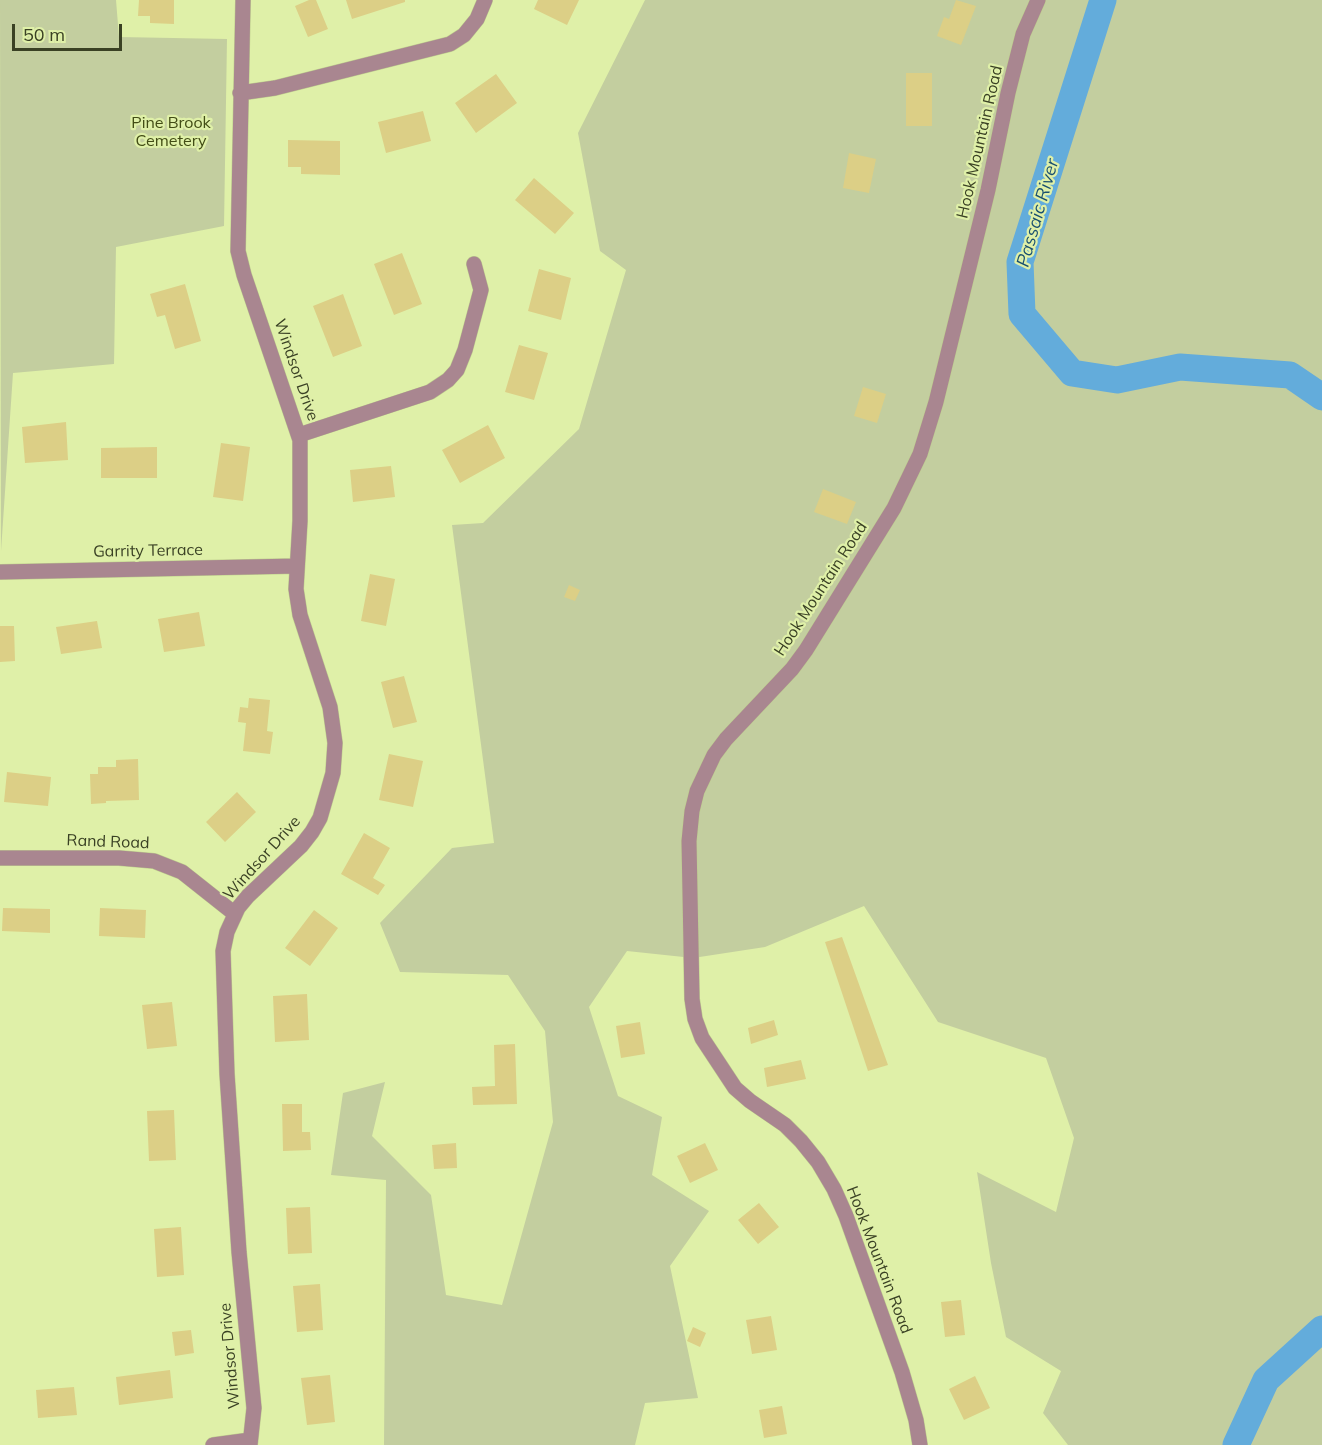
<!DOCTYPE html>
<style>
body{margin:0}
#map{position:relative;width:1322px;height:1445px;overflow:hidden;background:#dff0a8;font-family:Mulish,sans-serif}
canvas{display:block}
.scale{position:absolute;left:12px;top:24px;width:110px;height:27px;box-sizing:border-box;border:3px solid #3a4124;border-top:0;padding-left:8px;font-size:18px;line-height:21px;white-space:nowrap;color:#3a4124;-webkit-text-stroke:4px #dff0a8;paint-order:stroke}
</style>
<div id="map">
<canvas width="1322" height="1445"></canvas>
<div class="scale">50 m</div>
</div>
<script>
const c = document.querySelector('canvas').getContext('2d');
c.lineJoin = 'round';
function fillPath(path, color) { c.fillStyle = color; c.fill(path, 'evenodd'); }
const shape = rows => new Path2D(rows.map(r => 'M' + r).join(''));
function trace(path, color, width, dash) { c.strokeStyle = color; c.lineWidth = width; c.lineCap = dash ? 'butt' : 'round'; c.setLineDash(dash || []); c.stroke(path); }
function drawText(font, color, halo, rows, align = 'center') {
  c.font = font + ' Mulish,sans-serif'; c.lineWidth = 4.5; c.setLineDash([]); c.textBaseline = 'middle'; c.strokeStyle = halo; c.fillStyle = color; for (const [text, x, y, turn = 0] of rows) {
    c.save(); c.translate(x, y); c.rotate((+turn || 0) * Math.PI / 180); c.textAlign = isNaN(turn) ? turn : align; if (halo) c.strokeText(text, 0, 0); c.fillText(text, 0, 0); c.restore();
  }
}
fillPath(shape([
 [0,0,116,0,119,37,227,39,224,226,116,247,114,364,13,373,1,551],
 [645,0,1322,0,1322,1445,1068,1445,1043,1413,1061,1371,1006,1337,991,1263,977,1172,1056,1212,1074,1138,1046,1058,938,1022,864,906,765,947,693,958,627,951,589,1007,618,1096,662,1117,652,1175,709,1211,670,1266,698,1398,645,1403,635,1445,384,1445,386,1180,331,1175,343,1093,385,1082,372,1136,431,1195,446,1295,502,1305,553,1122,545,1031,508,975,400,972,380,923,452,848,494,843,452,525,483,523,579,429,626,270,600,251,578,133]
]), '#c3ce9f');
trace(shape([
 [1103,0,1020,262,1022,314,1072,373,1117,380,1180,367,1290,375,1322,397],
 [1236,1445,1266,1380,1322,1329]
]), '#63acdb', 27);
fillPath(shape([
 [139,0,174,0,174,24,150,23,150,16,138,16],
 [309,0,316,0,328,29,308,37,295,6],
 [346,0,405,0,405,2,352,19],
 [538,0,579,0,567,25,534,9],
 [956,0,976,6,961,45,937,36,944,17,949,19],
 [906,73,932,73,932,126,906,126],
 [496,74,517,103,476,133,455,103],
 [423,111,431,141,386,153,378,122],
 [288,140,340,141,340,175,301,174,301,167,288,167],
 [849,153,876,159,869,193,843,188],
 [534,178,574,213,555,234,515,200],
 [402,253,422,304,394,315,374,264],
 [539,269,571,278,561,320,528,311],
 [185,284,201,341,175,349,165,315,157,317,150,294],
 [343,294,362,346,333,357,313,306],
 [519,345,548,353,534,400,505,392],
 [863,387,886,394,877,423,854,416],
 [66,422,68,460,25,463,22,427],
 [488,425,505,458,460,483,442,450],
 [221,443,250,447,243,501,213,497],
 [157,447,157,478,101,478,101,448],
 [391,466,395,497,353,502,350,470],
 [823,489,856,502,847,524,814,512],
 [370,574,395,579,386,626,361,621],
 [569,585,580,590,575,601,564,597],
 [199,612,205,646,164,652,158,619],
 [97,621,102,648,61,654,56,627],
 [0,626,14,626,15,661,0,662],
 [404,676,417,722,393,728,381,682],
 [249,698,270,700,267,731,273,732,270,754,243,751,246,723,238,722,240,707,248,708],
 [389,754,423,761,413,807,379,800],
 [138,759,139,800,106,801,106,803,91,804,90,774,98,774,98,767,116,767,116,760],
 [7,772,51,777,48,806,4,802],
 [237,792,256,812,225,842,206,822],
 [364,833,390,848,373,878,385,885,378,895,341,874],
 [3,908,50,909,50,933,2,931],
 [100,908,146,910,145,938,99,936],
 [314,910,338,928,310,966,285,948],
 [842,937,888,1065,868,1071,825,942],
 [307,994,309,1040,275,1042,273,996],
 [172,1002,177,1046,147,1049,142,1005],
 [774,1020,778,1035,751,1044,748,1028],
 [640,1022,645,1054,621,1058,616,1026],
 [515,1044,517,1104,473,1105,472,1087,495,1086,494,1045],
 [801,1060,806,1079,767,1087,764,1068],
 [282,1104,302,1104,302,1132,310,1132,311,1150,283,1151],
 [174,1110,176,1160,149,1161,147,1111],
 [456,1143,457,1168,434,1169,432,1145],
 [705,1143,718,1170,690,1183,677,1156],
 [759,1203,779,1227,758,1244,738,1220],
 [310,1207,312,1253,288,1254,286,1208],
 [181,1227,184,1275,157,1277,154,1229],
 [320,1284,323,1330,297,1332,293,1286],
 [961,1300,965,1335,945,1337,941,1302],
 [771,1316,777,1350,752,1354,746,1320],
 [693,1327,706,1333,700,1347,687,1341],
 [191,1330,194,1353,175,1356,172,1332],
 [170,1370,173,1398,119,1405,116,1377],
 [330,1375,335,1422,307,1425,301,1378],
 [975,1376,990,1408,964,1420,949,1389],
 [74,1387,77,1415,38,1418,36,1390],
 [782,1406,787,1434,764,1438,759,1410]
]), '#dccf86');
const minor = shape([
 [243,0,238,251,244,275,300,440,300,521,296,589,300,615,330,707,335,743,333,773,320,818,312,832,301,846,248,896,238,908,227,932,223,951,227,1074,239,1252,254,1408,250,1445],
 [240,93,275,88,450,44,464,35,477,19,485,0],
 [299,435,430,392,448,380,457,370,465,350,481,290,474,264],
 [0,572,297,566],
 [0,858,119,858,154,861,182,872,235,914],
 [213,1445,250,1440],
 [920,1445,916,1420,902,1372,846,1216,834,1189,818,1162,801,1141,785,1125,750,1101,735,1088,702,1038,695,1019,692,999,689,841,692,811,697,791,714,755,726,739,792,669,806,650,894,508,920,454,936,402,988,190,1008,93,1023,34,1038,0]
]);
trace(minor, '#becd8e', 16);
trace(minor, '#a98690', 15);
drawText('16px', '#424c15', '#dff0a8', [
 ["Pine Brook",171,123],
 ["Cemetery",171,141]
]);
drawText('16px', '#3a4124', '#dff0a8', [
 ["Hook Mountain Road",980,142,-77],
 ["Windsor Drive",296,370,71],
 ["Garrity Terrace",148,551,-1],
 ["Hook Mountain Road",821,589,-57],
 ["Rand Road",108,842,2],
 ["Windsor Drive",262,858,-48],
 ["Hook Mountain Road",879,1260,69],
 ["Windsor Drive",230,1356,-95]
]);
drawText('italic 18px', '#195070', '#dff0a8', [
 ["Passaic River",1038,213,-74]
]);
</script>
